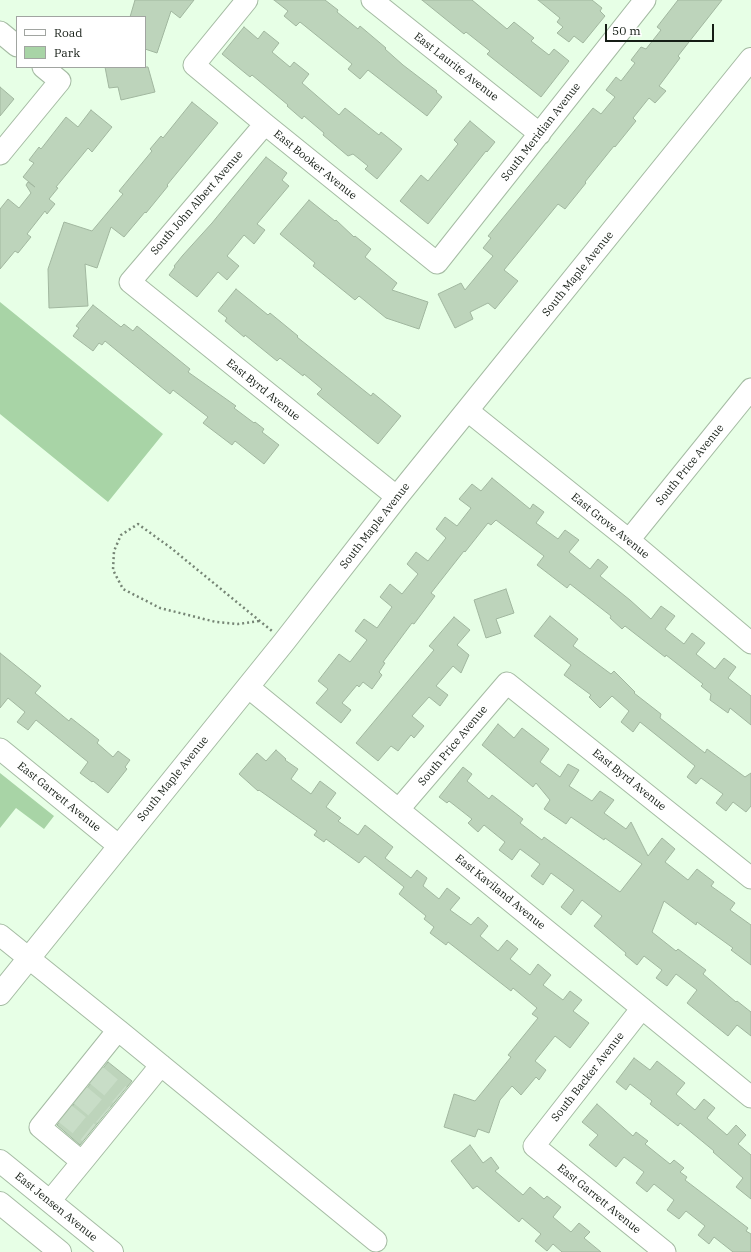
<!DOCTYPE html>
<style>
body{margin:0}
#map{position:relative;width:751px;height:1252px;overflow:hidden;background:#e7ffe6;font-family:"IBM Plex Serif",serif}
canvas{display:block}
.legend{position:absolute;left:16px;top:16px;width:130px;height:52px;box-sizing:border-box;background:#fff;border:1px solid #a1a5a1;margin:0;padding:5px 7px;list-style:none;font-size:12px;color:#151d15}
.legend li{display:flex;align-items:center;gap:8px;height:20px}
.legend b{width:20px;border:1px solid #a1a5a1}
.scale{position:absolute;left:605px;top:24px;width:109px;height:18px;box-sizing:border-box;border:2px solid #151d15;border-top:0;padding-left:5px;font-size:12px;line-height:14px;white-space:nowrap;color:#151d15;-webkit-text-stroke:3px #fff;paint-order:stroke}
</style>
<div id="map">
<canvas width="751" height="1252"></canvas>
<ul class="legend">
<li><b style="height:5px;background:#fff"></b>Road</li>
<li><b style="height:11px;background:#a8d4a6"></b>Park</li>
</ul>
<div class="scale">50 m</div>
</div>
<script>
const c = document.querySelector('canvas').getContext('2d');
c.lineJoin = 'round';
function fillPath(path, color) { c.fillStyle = color; c.fill(path, 'evenodd'); }
const shape = rows => new Path2D(rows.map(r => 'M' + r).join(''));
function trace(path, color, width, dash) { c.strokeStyle = color; c.lineWidth = width; c.lineCap = dash ? 'butt' : 'round'; c.setLineDash(dash || []); c.stroke(path); }
function drawText(font, color, halo, rows, align = 'center') {
  c.font = font + ' "IBM Plex Serif",serif'; c.lineWidth = 3.5; c.setLineDash([]); c.textBaseline = 'middle'; c.strokeStyle = halo; c.fillStyle = color; for (const [text, x, y, turn = 0] of rows) {
    c.save(); c.translate(x, y); c.rotate((+turn || 0) * Math.PI / 180); c.textAlign = isNaN(turn) ? turn : align; if (halo) c.strokeText(text, 0, 0); c.fillText(text, 0, 0); c.restore();
  }
}
fillPath(shape([
 [0,302,163,434,108,502,0,414],
 [0,773,54,816,44,829,16,808,0,828]
]), '#a8d4a6');
const building = shape([
 [135,0,194,0,180,18,171,11,157,53,145,49,145,17,130,17,135,0],
 [274,0,325,0,338,10,337,12,358,29,360,26,386,48,385,49,403,65,437,91,436,92,442,97,427,116,368,70,360,79,348,69,352,64,300,22,296,26,284,16,288,11,274,0],
 [422,0,472,0,507,29,514,22,534,38,531,41,549,55,554,49,569,61,541,97,487,54,490,51,466,32,464,34,422,0],
 [538,0,592,0,602,8,600,11,605,16,583,43,574,36,569,42,557,33,563,27,557,22,560,18,538,0],
 [678,0,722,0,678,56,680,58,659,86,666,91,655,103,649,98,633,118,636,121,615,147,614,146,585,182,586,183,565,209,558,204,504,270,518,281,495,309,488,303,470,312,473,319,455,328,438,294,461,283,465,290,493,256,483,248,491,238,488,236,593,108,601,114,615,97,606,90,616,77,621,81,635,63,631,60,641,47,646,49,661,30,657,27,678,0],
 [244,27,258,39,264,31,279,43,272,52,290,67,294,62,309,74,302,83,339,115,345,108,379,135,381,132,402,149,377,179,365,169,368,166,353,154,348,156,323,135,324,133,304,116,302,119,287,106,288,105,252,75,250,77,222,54,244,27],
 [105,67,148,67,155,92,121,100,118,87,109,88,105,67],
 [0,87,14,99,0,116,0,87],
 [192,102,218,123,167,185,168,186,146,213,145,212,124,237,111,227,97,268,85,264,88,306,49,308,48,269,64,222,92,231,123,194,119,191,152,151,150,149,161,136,163,138,192,102],
 [91,110,112,127,92,152,88,148,56,187,58,188,49,199,55,204,47,214,45,211,27,234,31,237,18,253,15,251,0,269,0,209,8,199,19,208,31,193,26,185,28,182,35,187,23,177,34,163,29,160,39,147,41,149,66,117,78,127,91,110],
 [470,121,495,142,487,152,486,151,428,224,400,201,421,175,428,181,458,144,454,140,470,121],
 [266,157,287,173,282,180,289,186,257,224,265,230,254,244,244,235,227,256,239,266,227,280,218,272,197,297,169,275,175,267,174,266,183,255,212,223,266,157],
 [309,200,335,221,336,220,354,237,355,236,371,249,365,257,397,283,392,290,428,302,419,329,386,318,359,296,355,300,313,266,315,263,280,234,309,200],
 [236,289,268,315,270,313,298,336,297,337,371,396,373,393,401,416,378,444,317,394,322,389,304,374,303,376,280,358,277,361,245,335,244,337,225,321,227,318,218,311,236,289],
 [93,305,121,327,124,324,133,331,137,326,190,369,188,372,236,406,234,408,254,423,255,422,264,429,262,432,279,445,264,464,235,441,232,445,203,423,208,417,173,390,170,394,105,341,102,345,99,343,93,351,73,336,79,328,76,326,93,305],
 [492,478,530,509,533,504,544,512,536,523,558,539,565,530,579,540,569,552,590,569,598,559,608,567,600,576,630,600,651,619,661,606,675,616,665,629,684,644,692,633,705,643,696,654,715,669,724,658,736,667,728,678,751,696,751,725,730,708,728,713,710,700,711,694,701,686,703,684,666,655,665,657,625,626,622,629,610,618,611,616,570,584,567,588,537,565,544,556,496,520,491,525,488,523,465,552,464,551,431,593,435,596,414,624,412,623,383,662,385,663,379,672,382,675,372,689,363,682,359,687,357,685,342,703,351,710,341,723,316,703,328,689,318,681,339,654,350,662,367,640,355,631,364,619,377,628,392,607,380,597,390,584,402,594,418,574,407,564,416,552,428,561,446,538,436,529,445,517,457,526,471,508,459,499,472,484,481,491,492,478],
 [506,589,514,613,496,619,501,633,486,638,474,600,506,589],
 [550,616,578,639,573,646,611,674,614,671,635,692,634,693,661,714,660,718,705,753,707,749,745,777,751,773,751,806,746,812,733,802,726,811,716,803,723,794,701,778,696,784,687,777,695,766,640,722,633,732,621,722,629,711,612,696,600,708,589,697,591,695,564,675,571,665,534,636,550,616],
 [454,617,470,630,457,645,469,655,461,673,453,666,436,686,448,695,440,706,429,697,412,716,424,726,414,738,411,735,398,751,391,746,378,761,356,743,434,650,429,646,454,617],
 [0,653,41,686,35,693,69,721,71,718,99,740,97,743,113,757,118,751,130,760,125,767,127,769,108,793,93,781,92,782,80,773,88,762,36,720,28,730,17,722,25,712,8,698,0,708,0,653],
 [498,724,514,738,522,728,549,749,540,762,560,777,568,764,579,770,569,786,592,801,600,791,614,800,604,813,626,829,631,822,648,856,662,838,675,849,665,862,688,880,697,869,714,882,711,886,735,903,730,910,751,925,751,965,731,950,733,948,697,922,696,925,664,901,652,932,676,951,678,949,706,970,703,974,736,1002,737,1001,751,1012,751,1036,737,1025,728,1036,687,1003,697,990,676,974,667,986,656,978,662,970,644,956,637,965,625,955,626,953,594,926,602,916,582,900,571,915,561,907,574,890,551,873,543,885,531,876,540,864,520,849,512,860,499,850,505,842,484,825,478,832,468,823,472,819,449,801,447,803,439,797,463,767,472,774,467,781,489,799,492,795,523,819,520,823,542,840,544,837,620,892,642,864,605,838,604,840,571,817,566,824,544,809,550,800,536,783,533,787,482,745,498,724],
 [276,750,286,759,285,760,298,769,291,779,311,794,320,781,336,793,326,807,341,818,338,821,358,835,365,825,393,847,385,858,411,878,417,870,427,878,423,886,439,899,447,888,460,898,450,910,471,925,478,917,488,926,480,936,498,951,507,940,518,949,510,959,530,975,538,964,551,975,543,985,563,1000,570,991,582,1000,573,1011,589,1023,570,1048,555,1036,535,1061,546,1070,539,1080,536,1077,521,1095,512,1086,500,1100,489,1133,478,1129,475,1137,444,1127,454,1094,475,1101,511,1057,508,1055,538,1018,532,1014,537,1008,513,988,511,991,448,942,446,945,430,933,434,927,424,919,426,916,399,894,404,887,365,856,359,863,326,839,324,842,314,835,317,831,259,790,258,791,239,774,257,753,266,761,276,750],
 [634,1058,650,1070,657,1061,685,1083,676,1094,695,1110,704,1099,715,1108,707,1118,727,1135,736,1125,746,1135,738,1144,751,1155,751,1199,736,1187,743,1178,713,1152,714,1151,680,1123,678,1126,650,1104,652,1101,630,1084,626,1090,616,1082,634,1058],
 [108,1062,132,1081,80,1145,57,1125,108,1062],
 [597,1104,633,1136,636,1132,648,1141,645,1144,670,1164,674,1160,684,1168,680,1172,687,1177,685,1180,748,1228,746,1231,751,1234,751,1252,733,1252,714,1237,709,1244,698,1235,705,1226,686,1211,679,1219,667,1210,674,1200,654,1184,647,1192,636,1183,644,1172,624,1157,616,1167,589,1145,598,1135,582,1122,597,1104],
 [470,1145,483,1163,491,1157,499,1168,495,1171,523,1195,530,1187,544,1199,547,1196,561,1207,553,1217,571,1232,579,1223,590,1232,584,1238,601,1252,562,1252,553,1244,547,1251,535,1241,541,1234,522,1218,519,1222,477,1186,473,1189,451,1161,470,1145]
]);
fillPath(building, '#bdd4bb');
trace(building, '#a1b79f', 1);
trace(shape([
 [95,1074,120,1095],
 [79,1094,104,1115],
 [63,1112,89,1133]
]), '#c8ddc7', 21, [21, 10]);
const minor = shape([
 [247,0,194,65,265,124,437,263,645,0],
 [372,0,540,134],
 [0,32,17,46],
 [265,124,130,282,397,497],
 [0,154,60,81,43,67],
 [468,411,629,540,751,643],
 [629,540,751,389],
 [248,687,751,1097],
 [0,749,119,846],
 [399,809,507,683,751,878],
 [0,935,118,1030,40,1127,82,1162,50,1201],
 [642,1008,534,1146,665,1252],
 [118,1030,376,1241],
 [82,1162,161,1065]
]);
const major = shape([
 [0,994,284,642,397,497,751,59],
 [0,1161,112,1252],
 [0,1203,60,1252]
]);
trace(minor, '#a5bba3', 23);
trace(major, '#a5bba3', 24);
trace(shape([
 [259,621,238,624,216,622,160,608,123,589,113,570,114,551,121,535,138,524,171,548,272,631]
]), '#768575', 2.5, [2, 3]);
trace(minor, '#fff', 21);
trace(major, '#fff', 22);
drawText('11px', '#151d15', '#fff', [
 ["East Laurite Avenue",456,67,38],
 ["South Meridian Avenue",541,132,-52],
 ["East Booker Avenue",315,165,39],
 ["South John Albert Avenue",197,203,-49],
 ["South Maple Avenue",578,274,-51],
 ["East Byrd Avenue",263,390,39],
 ["South Price Avenue",690,465,-51],
 ["South Maple Avenue",375,526,-52],
 ["East Grove Avenue",610,526,39],
 ["South Price Avenue",453,746,-50],
 ["South Maple Avenue",173,779,-51],
 ["East Byrd Avenue",629,780,39],
 ["East Garrett Avenue",59,797,39],
 ["East Kaviland Avenue",500,892,39],
 ["South Backer Avenue",588,1077,-52],
 ["East Garrett Avenue",599,1199,39],
 ["East Jensen Avenue",56,1207,39]
]);
</script>
